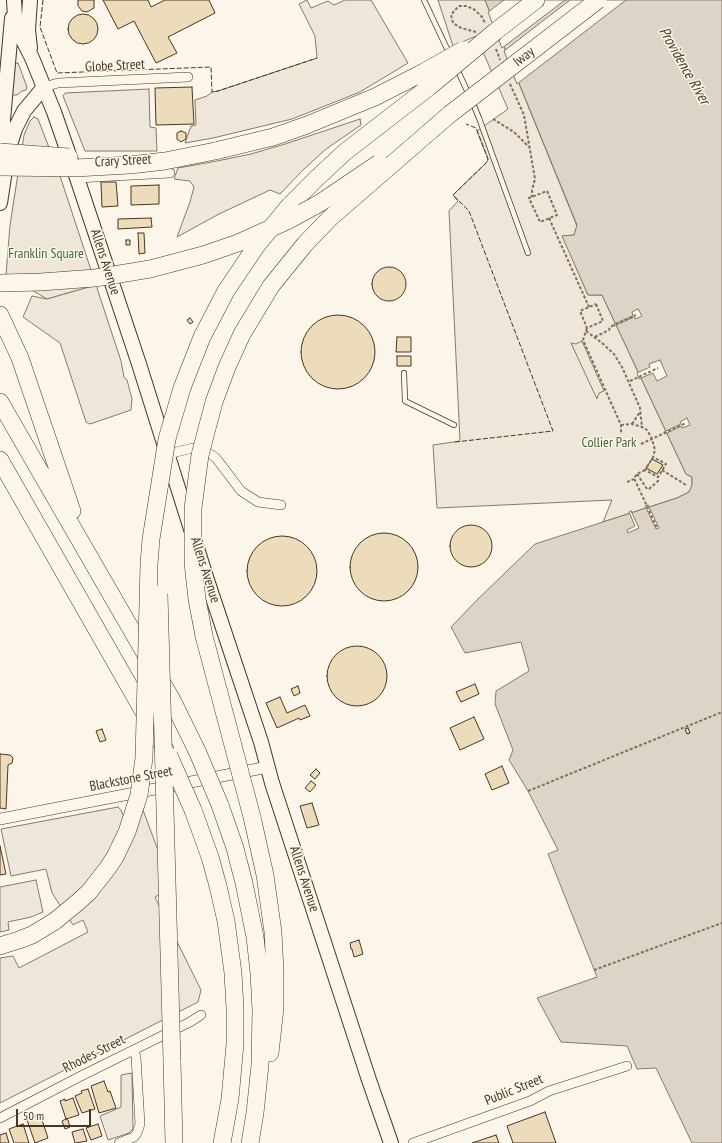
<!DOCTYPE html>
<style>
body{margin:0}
#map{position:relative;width:722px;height:1143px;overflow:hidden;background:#fbf6e9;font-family:"PT Sans Narrow",sans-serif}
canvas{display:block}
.scale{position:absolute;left:16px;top:1109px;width:75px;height:18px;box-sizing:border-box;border:2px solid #4a3520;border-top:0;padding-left:5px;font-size:12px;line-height:14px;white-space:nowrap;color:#4a3520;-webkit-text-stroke:3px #fbf6e9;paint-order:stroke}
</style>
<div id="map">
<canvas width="722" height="1143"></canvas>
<div class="scale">50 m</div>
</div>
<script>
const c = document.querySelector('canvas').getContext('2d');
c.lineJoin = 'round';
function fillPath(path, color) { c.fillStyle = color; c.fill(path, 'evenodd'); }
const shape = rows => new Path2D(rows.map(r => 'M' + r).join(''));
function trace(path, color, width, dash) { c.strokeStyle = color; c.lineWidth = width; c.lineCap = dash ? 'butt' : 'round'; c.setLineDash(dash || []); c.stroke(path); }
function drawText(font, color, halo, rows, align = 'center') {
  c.font = font + ' "PT Sans Narrow",sans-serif'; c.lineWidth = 3; c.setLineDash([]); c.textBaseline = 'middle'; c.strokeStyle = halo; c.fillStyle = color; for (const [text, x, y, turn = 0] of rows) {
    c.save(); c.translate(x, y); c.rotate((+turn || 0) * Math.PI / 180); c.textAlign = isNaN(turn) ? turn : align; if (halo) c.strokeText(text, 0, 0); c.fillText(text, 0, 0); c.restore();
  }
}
const green = shape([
 [307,0,311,8,328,1,334,5,345,0,371,0,408,63,360,92,292,119,213,138,185,143,191,126,196,125,195,100,207,96,212,92,218,91,317,58,315,36,299,4,307,0],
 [438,0,485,0,577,226,574,235,563,236,588,295,602,295,686,474,692,477,692,485,689,492,677,498,603,522,612,500,437,508,433,445,460,441,449,211,458,201,453,195,487,162,488,159,477,131,508,109,476,36,453,46,438,0],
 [18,63,27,87,26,90,22,91,17,95,11,95,14,64,18,63],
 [34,117,38,119,60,176,96,285,47,299,6,275,10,225,24,135,30,121,34,117],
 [360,119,361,125,326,149,303,170,280,194,270,190,219,214,177,237,190,202,194,187,190,181,174,179,178,168,217,161,251,154,285,144,360,119]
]);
fillPath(green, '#ede6d9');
trace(green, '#887966', 1);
const parking = shape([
 [149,89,150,127,156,128,157,151,85,151,63,96,65,93,149,89],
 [96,285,121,361,124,377,127,380,132,399,131,410,90,424,86,422,60,343,23,317,32,296,47,299,96,285],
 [582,341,604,391,599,393,597,399,571,343,576,344,582,341],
 [118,807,121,810,123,815,143,810,172,888,155,897,201,990,198,1002,0,1103,0,958,13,956,19,968,88,932,83,920,73,925,52,893,46,869,11,876,1,829,118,807],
 [36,880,43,912,31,917,8,922,9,930,0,932,0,887,36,880],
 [132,1073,133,1129,129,1133,108,1140,100,1116,121,1107,121,1075,132,1073]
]);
fillPath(parking, '#ede7d9');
trace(parking, '#887966', 1);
const water = shape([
 [485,0,722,0,722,1143,692,1143,656,1068,637,1069,627,1046,561,1042,537,998,597,977,548,854,558,850,528,791,509,760,513,750,495,704,496,691,529,671,521,642,465,653,451,627,478,599,535,544,677,498,689,492,692,485,692,477,686,474,602,295,588,295,562,236,574,235,577,225,485,0]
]);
fillPath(water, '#dcd4c6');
trace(water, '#887966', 1);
const pier = shape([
 [504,0,565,0,502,48,488,12,504,0],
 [570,0,626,0,517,84,504,51,570,0],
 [638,309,642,316,635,319,634,317,614,326,614,324,633,316,632,312,638,309],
 [660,360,667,376,657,381,653,373,639,379,637,373,650,367,649,364,660,360],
 [687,418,690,425,682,428,681,426,665,434,664,432,681,424,680,422,687,418],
 [648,505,659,528,656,529,645,506,648,505],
 [631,511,639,528,628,533,627,530,635,526,629,512,631,511]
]);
fillPath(pier, '#fbf6e9');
trace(pier, '#887966', 1);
const building = shape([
 [78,0,94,0,94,8,87,12,82,11,78,6,78,0],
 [103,0,148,0,151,7,165,0,209,0,215,13,168,37,177,53,156,63,134,21,118,29,103,0],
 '68 29a15 15 0 1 1 30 0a15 15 0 1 1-30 0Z',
 [192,87,194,124,156,125,155,88,192,87],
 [181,131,186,133,186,139,181,142,177,139,177,133,181,131],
 [101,182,116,182,118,206,102,207,101,182],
 [159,185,159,204,131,205,131,186,159,185],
 [151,218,152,227,118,229,118,219,151,218],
 [138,233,144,233,145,253,139,254,138,233],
 [126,240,130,240,130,245,126,245,126,240],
 '372 284a17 17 0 1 1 34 0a17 17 0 1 1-34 0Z',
 '301 352a37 37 0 1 1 74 0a37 37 0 1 1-74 0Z',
 [190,318,193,322,190,324,187,320,190,318],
 [397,337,411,337,411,352,396,352,397,337],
 [397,356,411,356,411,366,397,366,397,356],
 [652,459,663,465,657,474,646,468,652,459],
 '450 546a21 21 0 1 1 42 0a21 21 0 1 1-42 0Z',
 '350 567a34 34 0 1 1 68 0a34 34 0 1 1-68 0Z',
 '247 571a35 35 0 1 1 70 0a35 35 0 1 1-70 0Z',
 '327 676a30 30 0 1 1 60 0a30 30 0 1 1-60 0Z',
 [475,684,479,694,461,702,456,692,475,684],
 [298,686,300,693,294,696,291,689,298,686],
 [280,697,287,713,305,705,310,716,300,720,299,718,277,728,266,703,280,697],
 [474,717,484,739,460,750,450,728,474,717],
 [688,728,690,733,687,734,685,729,688,728],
 [102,729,106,740,100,742,96,731,102,729],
 [0,754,10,755,13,758,12,763,8,765,6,809,0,808,0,754],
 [502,766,509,783,492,790,485,774,502,766],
 [316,769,320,773,315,779,310,775,316,769],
 [311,781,316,785,310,792,305,788,311,781],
 [312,803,319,825,307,828,300,806,312,803],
 [0,846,6,874,0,875,0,846],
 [359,940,363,954,354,957,352,949,351,949,350,943,359,940],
 [104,1081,108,1092,110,1091,116,1108,99,1113,91,1086,104,1081],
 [88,1089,95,1109,82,1113,75,1096,82,1093,81,1091,88,1089],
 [73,1098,79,1115,66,1119,60,1101,65,1099,65,1101,73,1098],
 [545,1112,556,1143,513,1143,507,1126,545,1112],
 [38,1115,39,1118,41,1117,48,1138,35,1143,27,1120,38,1115],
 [66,1119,68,1120,70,1127,65,1129,62,1121,66,1119],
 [23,1124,29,1143,14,1143,9,1129,23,1124],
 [98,1124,102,1136,91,1140,86,1128,98,1124],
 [83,1129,87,1141,75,1143,72,1132,83,1129],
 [6,1133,9,1143,0,1143,0,1135,6,1133],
 [496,1135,499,1143,472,1143,496,1135]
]);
fillPath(building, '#ecdcbc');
trace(building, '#4a3520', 1);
const service = shape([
 [424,0,450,55],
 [457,69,469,95],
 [472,101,479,118,528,253],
 [404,373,405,401,454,425]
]);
const minor = shape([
 [44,87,58,83,188,77],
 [77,178,170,173],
 [168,454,193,448,203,449,216,458,241,491,258,502,281,505],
 [0,1118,81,1076,190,1022,201,1015],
 [119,1143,134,1137,137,1133,140,1124,136,1057,134,1050],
 [413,1143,530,1101,549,1091,627,1066]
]);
const tertiary = shape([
 [0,819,268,767]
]);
const primary = shape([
 [14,0,15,17,19,32,32,58,54,112,77,178,139,364,207,580,261,742,272,783,369,1080,391,1143],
 [30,48,28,30,30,0],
 [4,163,3,120,12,18],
 [0,203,8,151,15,129,24,111,44,87]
]);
const motorway = shape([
 [496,31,536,0],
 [215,151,273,137,307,125,375,97,422,73],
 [290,205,317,178,345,152,429,87],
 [0,315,20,358,72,511],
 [0,402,172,700,198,753],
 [0,460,165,749],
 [220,805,235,848,244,883,255,937,259,973,261,1010,260,1065,255,1113,250,1143],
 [193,810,210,857,218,886,226,921,233,973,235,1008,235,1044,230,1099,222,1143],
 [252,817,265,875,273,932,275,972,275,1008,270,1053],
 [0,946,19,940,32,935,55,921],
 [172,1061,174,1143]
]);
trace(service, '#4a3520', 6);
trace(minor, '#4a3520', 10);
trace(tertiary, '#4a3520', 12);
trace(primary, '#4a3520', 16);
trace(motorway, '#4a3520', 18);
trace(shape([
 [476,32,461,28,453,23,451,15,454,11,459,6,467,6,475,10,482,17,485,23],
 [496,49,500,60],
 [510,84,524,115,535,179,532,190,532,197],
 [493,119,514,132,529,147],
 [547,191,557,215,540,222,529,198,547,191],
 [549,218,589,307],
 [596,304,603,321,587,328,580,311,596,304],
 [587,328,583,340,621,425,621,433],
 [586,331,602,343,614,354,622,367,640,408,642,427],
 [595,337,609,330,610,327,636,315],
 [630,381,658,368],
 [632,424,640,412],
 [621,425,632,424,642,427,647,430,652,439,655,450,653,457,645,470,658,477,666,464,653,457],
 [641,444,686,423],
 [645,470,637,474,634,478,657,528],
 [662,470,686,485],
 [637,474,647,489,649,489,658,481,658,477],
 [627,482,634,479],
 [528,791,722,712],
 [594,970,722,923]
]), '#7f6f5c', 2, [3, 2]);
trace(service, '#fbf6e9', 4.5);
trace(minor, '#fbf6e9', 9);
trace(tertiary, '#fbf6e9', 11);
trace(primary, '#fbf6e9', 14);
trace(motorway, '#fbf6e9', 17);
const motorwayBridge = shape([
 [422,73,463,50],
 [429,87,496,31],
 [0,152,69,157],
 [0,167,75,168,130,165,165,161,215,151],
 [0,283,41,282,95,278,150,269,203,255,238,243,287,221,320,203,379,163],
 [159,594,172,1061],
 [198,753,220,805],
 [169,756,193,810],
 [252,817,204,636,197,599,193,563,193,508,200,455,214,402,227,367,242,334,271,286,305,244,330,218,450,114,598,0],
 [55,921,78,902,89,892,107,869,115,857,127,832,139,795,144,758,149,564,151,539,167,439,182,388,202,337,226,291,257,245,290,205]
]);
trace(motorwayBridge, '#4a3520', 18, []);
trace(motorwayBridge, '#fbf6e9', 17);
trace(shape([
 [43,0,40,27,57,73,211,67,212,92,218,91,317,58],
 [455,442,553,431,469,211,453,195,487,162,488,159,476,128,466,124]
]), '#4a3520', 1, [5, 2]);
drawText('14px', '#4a3520', '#fbf6e9', [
 ["Iway",524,57,-38],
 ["Globe Street",115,66,-3],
 ["Crary Street",123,161,-3],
 ["Allens Avenue",105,262,72],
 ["Allens Avenue",205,570,72],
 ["Blackstone Street",131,779,-11],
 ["Allens Avenue",304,879,72],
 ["Rhodes Street",94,1054,-27],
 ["Public Street",514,1090,-22]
]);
drawText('14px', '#436837', '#fbf6e9', [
 ["Franklin Square",46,254],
 ["Collier Park",609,443]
]);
drawText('italic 15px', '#4a3520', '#fbf6e9', [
 ["Providence River",684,66,60]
]);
</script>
